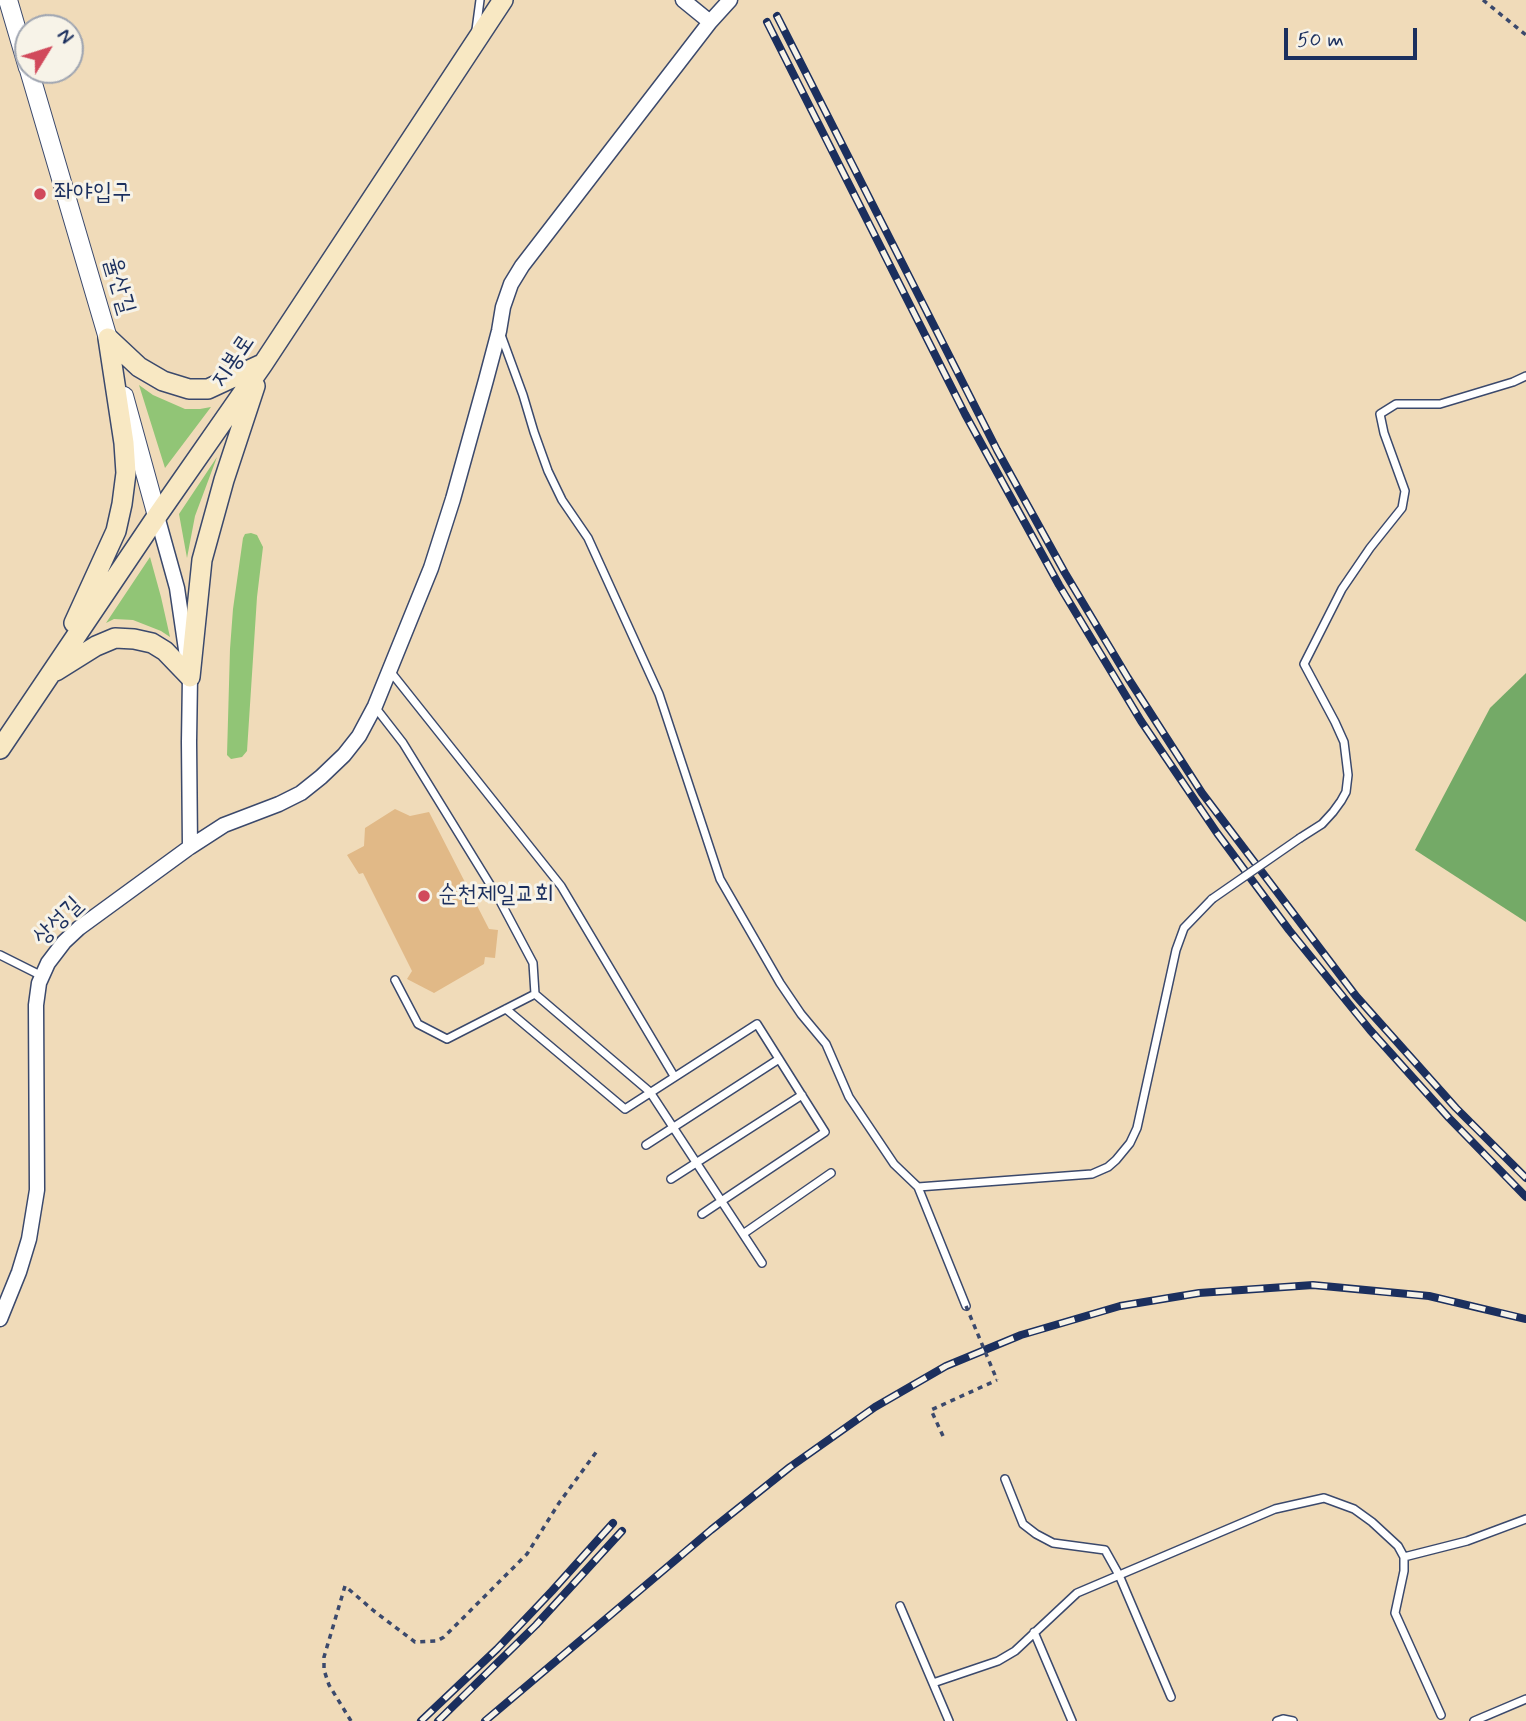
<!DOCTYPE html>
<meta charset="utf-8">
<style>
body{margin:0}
#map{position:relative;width:1526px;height:1721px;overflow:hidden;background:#f0dbb9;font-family:Mynerve,sans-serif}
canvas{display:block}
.north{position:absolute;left:14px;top:14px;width:70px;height:70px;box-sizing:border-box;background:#f7f3e8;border:2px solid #9fa5b1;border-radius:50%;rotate:52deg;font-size:19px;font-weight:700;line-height:28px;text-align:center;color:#1b2f5e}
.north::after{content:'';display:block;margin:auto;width:24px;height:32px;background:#d1495b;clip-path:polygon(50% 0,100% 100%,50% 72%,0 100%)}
.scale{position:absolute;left:1284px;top:28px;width:133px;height:32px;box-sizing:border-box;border:4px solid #1b2f5e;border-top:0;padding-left:9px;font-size:21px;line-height:24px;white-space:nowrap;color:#1b2f5e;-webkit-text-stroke:5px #f7f3e8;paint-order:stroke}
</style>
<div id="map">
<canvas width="1526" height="1721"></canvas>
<div class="north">N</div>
<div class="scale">50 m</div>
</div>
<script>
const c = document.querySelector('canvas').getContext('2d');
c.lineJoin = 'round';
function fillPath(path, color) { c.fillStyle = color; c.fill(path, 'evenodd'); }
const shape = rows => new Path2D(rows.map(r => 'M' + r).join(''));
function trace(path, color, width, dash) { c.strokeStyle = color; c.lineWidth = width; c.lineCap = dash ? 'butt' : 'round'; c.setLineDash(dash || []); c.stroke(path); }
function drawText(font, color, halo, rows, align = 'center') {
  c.font = font + ' Mynerve,"Poor Story",sans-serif'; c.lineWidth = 6; c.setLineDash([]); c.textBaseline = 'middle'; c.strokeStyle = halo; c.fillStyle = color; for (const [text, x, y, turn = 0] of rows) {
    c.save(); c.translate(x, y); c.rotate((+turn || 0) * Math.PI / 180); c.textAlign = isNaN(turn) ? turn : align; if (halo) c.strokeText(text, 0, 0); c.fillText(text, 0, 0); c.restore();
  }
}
fillPath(shape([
 [139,385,153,395,185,409,200,409,211,407,165,468],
 [217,457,195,516,187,558,179,514],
 [251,533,257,535,263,547,257,597,247,751,242,757,231,759,227,755,230,649,233,609,243,538,245,534],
 [150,557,161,597,170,637,161,631,133,620,114,619,106,623]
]), '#91c576');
fillPath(shape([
 [1526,673,1526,922,1415,850,1490,708]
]), '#74aa67');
fillPath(shape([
 [395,809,410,816,429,812,489,929,498,930,495,958,485,957,484,964,434,993,407,979,412,971,363,873,359,874,347,855,364,846,365,828]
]), '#e1b987');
const service = shape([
 [476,30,480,0],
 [501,335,523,395,534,432,548,471,562,500,588,538,659,694,720,879,780,983,801,1014,826,1044,849,1097,894,1164,918,1187,966,1306],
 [390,671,561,886,674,1076],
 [375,707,403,743,499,899,533,963,535,994,447,1039,418,1024,395,980],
 [1300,838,1322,824,1333,812,1341,801,1346,792,1348,775,1344,742,1335,722,1304,664,1342,589,1370,548,1402,508,1405,491,1384,433,1380,414,1396,404,1440,404,1513,382,1526,376],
 [0,955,42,976],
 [535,994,650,1092,762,1263],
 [506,1009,625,1109,757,1024,825,1132,702,1214],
 [646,1145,779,1059],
 [671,1179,802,1095],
 [918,1187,1092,1174,1108,1167,1116,1160,1130,1143,1137,1128,1176,950,1184,928,1212,899],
 [743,1234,831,1173],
 [1005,1479,1023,1524,1036,1534,1053,1543,1105,1550,1119,1575,1171,1697],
 [1404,1557,1467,1541,1526,1519],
 [900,1606,949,1721],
 [1034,1632,1072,1721],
 [933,1683,998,1661,1015,1651,1077,1593,1275,1509,1324,1498,1354,1509,1372,1522,1398,1546,1404,1557,1404,1571,1395,1613,1441,1715],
 [1277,1721,1283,1719,1293,1721],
 [1474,1721,1526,1699]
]);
const minor = shape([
 [683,0,710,22],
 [157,516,177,588,190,677,189,742,190,847],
 [0,1319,19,1272,29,1239,37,1190,36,1005,39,983,48,963,64,942,79,928,190,847,224,825,279,804,301,793,321,777,344,755,359,736,375,706,431,568,453,499,486,380,499,331,503,307,511,284,522,266,710,22,730,0]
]);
const tertiary = shape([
 [8,0,28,68],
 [29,70,112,352],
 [124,396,157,516]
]);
const secondary = shape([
 [108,338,139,367,163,381,189,389,208,389,262,364],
 [74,623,116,531,122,504,126,473,124,443,108,338],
 [56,671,96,646,115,638,134,639,152,643,165,651,190,677],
 [190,677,202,560,224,480,255,386],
 [0,749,157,516,263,364,503,0]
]);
trace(service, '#3b496c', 10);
trace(minor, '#3b496c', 17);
trace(tertiary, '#3b496c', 20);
trace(secondary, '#3b496c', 22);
trace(shape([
 [1483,0,1526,35],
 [943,1436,931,1410,997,1380],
 [351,1721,329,1685,324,1670,324,1657,345,1586,374,1611,415,1642,437,1641,444,1637,527,1554,559,1503,597,1451]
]), '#3b496c', 3.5, [5, 5]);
trace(service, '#fff', 7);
trace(minor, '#fff', 14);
trace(tertiary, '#fff', 18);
trace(secondary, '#f8e8c3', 19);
const rail = shape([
 [777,16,997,450,1065,573,1128,678,1202,793,1356,996,1456,1108,1526,1178],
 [767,22,965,414,1059,585,1141,721,1217,833,1289,930,1370,1030,1449,1118,1526,1197],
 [421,1721,497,1649,552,1591,613,1523],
 [438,1721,536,1625,622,1531],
 [485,1721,711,1530,790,1467,875,1407,946,1366,1021,1335,1120,1306,1199,1293,1313,1285,1429,1296,1526,1319]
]);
trace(rail, '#1b2f5e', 8);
trace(rail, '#f7f3e8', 5, [16]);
const serviceBridge = shape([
 [1212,899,1300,838]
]);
trace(serviceBridge, '#3b496c', 10, []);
trace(shape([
 [966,1306,997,1380]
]), '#3b496c', 3.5, [5, 5]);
trace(serviceBridge, '#fff', 7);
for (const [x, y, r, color] of [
 [40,194,7,"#d1495b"],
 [424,896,7,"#d1495b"]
]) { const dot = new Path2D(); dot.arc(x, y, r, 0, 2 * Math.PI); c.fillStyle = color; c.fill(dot); trace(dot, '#f7f3e8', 2.5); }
drawText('24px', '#1b2f5e', '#f7f3e8', [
 ["좌야입구",54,194],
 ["순천제일교회",438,896]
], 'left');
drawText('24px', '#1b2f5e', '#f7f3e8', [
 ["율산길",118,286,74],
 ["지봉로",234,362,-56],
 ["상성길",59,922,-44]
]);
</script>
